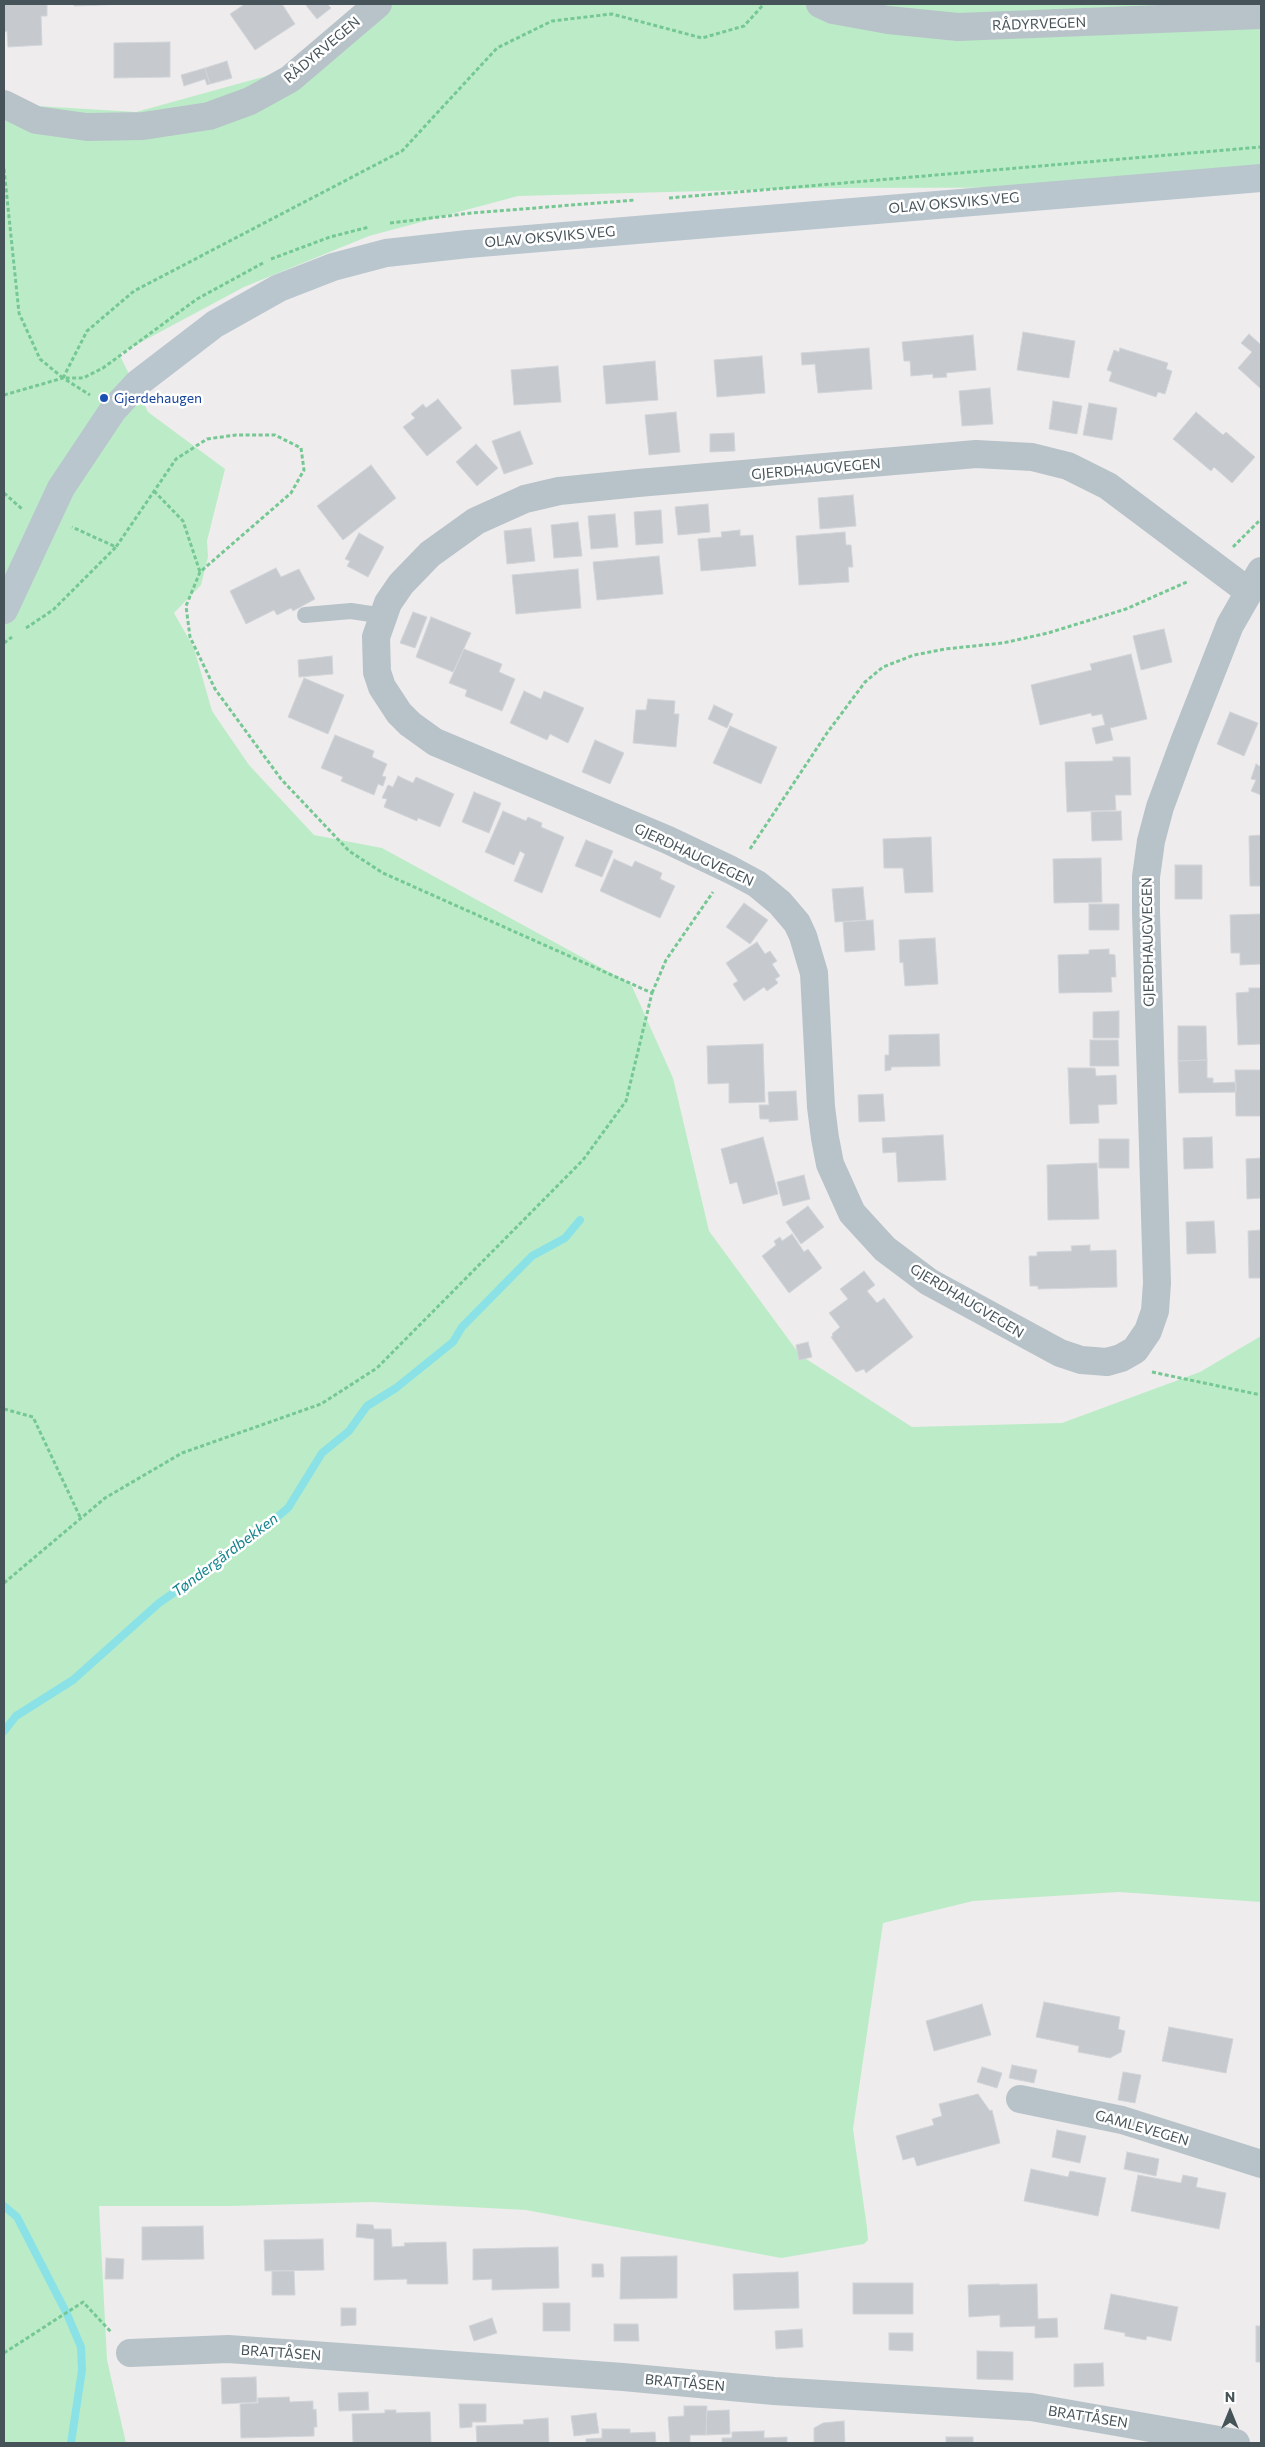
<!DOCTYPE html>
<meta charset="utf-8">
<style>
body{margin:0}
#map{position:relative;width:1265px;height:2447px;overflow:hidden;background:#efeced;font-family:Commissioner,sans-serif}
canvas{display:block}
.frame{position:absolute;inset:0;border:5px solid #465359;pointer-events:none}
.north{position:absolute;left:1205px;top:2387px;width:50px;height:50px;-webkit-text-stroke:4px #fff;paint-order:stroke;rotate:0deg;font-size:14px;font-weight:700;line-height:20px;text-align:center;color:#465359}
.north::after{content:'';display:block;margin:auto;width:18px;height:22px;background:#465359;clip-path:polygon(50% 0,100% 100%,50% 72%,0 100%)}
</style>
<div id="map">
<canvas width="1265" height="2447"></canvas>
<div class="frame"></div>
<div class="north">N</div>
</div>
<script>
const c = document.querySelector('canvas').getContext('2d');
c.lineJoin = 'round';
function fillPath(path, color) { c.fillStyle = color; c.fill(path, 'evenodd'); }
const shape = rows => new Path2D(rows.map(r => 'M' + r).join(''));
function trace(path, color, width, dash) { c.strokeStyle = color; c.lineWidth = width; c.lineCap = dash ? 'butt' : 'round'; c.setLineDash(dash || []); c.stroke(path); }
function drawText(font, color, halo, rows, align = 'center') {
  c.font = font + ' Commissioner,sans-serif'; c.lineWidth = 5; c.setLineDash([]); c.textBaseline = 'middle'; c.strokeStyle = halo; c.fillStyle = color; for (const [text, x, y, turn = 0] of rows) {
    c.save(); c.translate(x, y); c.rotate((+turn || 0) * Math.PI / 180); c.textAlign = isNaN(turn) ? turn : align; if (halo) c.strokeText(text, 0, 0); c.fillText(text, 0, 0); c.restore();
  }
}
fillPath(shape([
 [379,4,1261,4,1261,187,819,188,518,196,369,236,244,287,119,354,148,412,225,469,207,541,208,557,201,585,174,613,194,648,212,711,249,765,314,835,382,848,631,984,673,1078,709,1231,800,1355,912,1427,1062,1423,1200,1372,1261,1336,1261,1902,1119,1892,973,1901,883,1923,853,2129,867,2228,868,2240,864,2244,781,2258,526,2210,372,2202,230,2206,99,2206,107,2360,126,2443,4,2443,4,104,136,112,281,72]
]), '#bcecc7');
trace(shape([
 [4,1731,16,1716,73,1680,159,1603,248,1541,288,1508,322,1453,349,1431,367,1406,396,1388,453,1342,462,1327,532,1256,565,1238,580,1220],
 [4,2206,17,2217,67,2314,81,2347,82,2370,71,2443]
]), '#8ae2e7', 8);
const building = shape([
 [4,4,47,4,47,16,41,16,42,45,8,47,7,31,4,32,4,4],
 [74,4,128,4,74,6,74,4],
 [245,4,282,4,295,24,255,50,230,14,245,4],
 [305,4,327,4,331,8,317,19,305,4],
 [170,42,170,77,114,78,114,43,170,42],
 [227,61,232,78,210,84,205,68,227,61],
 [205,68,210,84,207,85,205,79,184,86,181,75,205,68],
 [1023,332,1075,341,1069,378,1017,370,1023,332],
 [1249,334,1260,344,1261,342,1261,389,1238,368,1252,352,1241,343,1249,334],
 [973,335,976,370,946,373,947,377,933,378,933,374,911,376,910,361,904,361,902,342,973,335],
 [869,348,872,389,818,393,815,364,802,365,801,353,869,348],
 [1120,348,1168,363,1166,369,1172,371,1165,394,1158,392,1156,397,1109,381,1112,372,1107,370,1114,350,1119,352,1120,348],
 [762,356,765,393,717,397,714,360,762,356],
 [655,361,658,400,606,404,603,366,655,361],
 [558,366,561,402,514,405,511,370,558,366],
 [990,388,993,424,962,426,959,391,990,388],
 [438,399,462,428,427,456,403,427,415,418,411,414,423,404,426,408,438,399],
 [1053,401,1082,406,1077,434,1049,429,1053,401],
 [1089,403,1117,408,1112,440,1083,435,1089,403],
 [676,412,680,452,649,455,645,415,676,412],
 [1196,412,1223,435,1226,432,1255,457,1232,483,1214,467,1211,471,1173,439,1196,412],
 [520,431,533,464,504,474,492,441,520,431],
 [734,433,735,451,710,452,710,434,734,433],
 [476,444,498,468,477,486,456,462,476,444],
 [371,465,396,498,343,540,317,506,371,465],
 [853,495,856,526,820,529,818,498,853,495],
 [708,504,710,532,678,535,675,507,708,504],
 [661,510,663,543,636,545,634,512,661,510],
 [615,514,618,547,591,549,588,516,615,514],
 [578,522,582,556,554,558,551,525,578,522],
 [531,528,535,561,507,564,504,531,531,528],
 [740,530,740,536,753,535,756,566,701,571,698,539,722,537,721,532,740,530],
 [845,532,846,545,851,545,853,567,848,567,849,582,799,585,796,536,845,532],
 [359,533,384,547,368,577,347,566,350,561,345,559,359,533],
 [659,556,663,594,597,600,593,562,659,556],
 [276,568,281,577,299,569,315,599,293,611,291,608,277,615,274,610,246,624,230,591,276,568],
 [578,569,581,608,516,614,512,575,578,569],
 [413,612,427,617,415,648,400,643,413,612],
 [431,617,471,633,453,672,416,657,431,617],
 [1164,629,1172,662,1141,670,1133,636,1164,629],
 [464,649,502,664,499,672,515,679,502,711,465,696,467,690,449,683,464,649],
 [1131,654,1147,719,1110,728,1113,740,1096,744,1092,728,1105,725,1102,714,1092,716,1091,713,1040,725,1031,685,1092,670,1090,664,1131,654],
 [332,656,333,674,299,677,298,660,332,656],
 [304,678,344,695,328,734,288,717,304,678],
 [524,691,541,699,544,691,584,708,568,743,550,734,547,740,510,723,524,691],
 [648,699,675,701,674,714,679,714,676,747,633,743,636,710,646,710,648,699],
 [714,705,733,714,727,728,708,719,714,705],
 [1230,712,1258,723,1244,756,1217,744,1230,712],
 [730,726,777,747,761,784,713,763,730,726],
 [335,735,374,751,372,757,387,764,382,776,386,777,383,786,378,784,374,795,341,781,343,777,321,768,335,735],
 [595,740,624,753,610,784,582,772,595,740],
 [1113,757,1130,757,1131,795,1115,795,1116,810,1067,812,1065,762,1113,761,1113,757],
 [1256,764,1261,767,1261,795,1251,791,1256,780,1251,779,1256,764],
 [398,776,413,783,416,777,454,794,440,827,418,818,417,821,384,807,387,799,382,798,388,785,393,787,398,776],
 [474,792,501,803,489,833,462,822,474,792],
 [503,811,526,821,528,817,542,823,541,827,564,837,542,893,514,881,525,854,520,851,514,865,485,852,503,811],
 [1121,811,1122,840,1092,841,1091,812,1121,811],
 [1261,835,1261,886,1250,886,1249,836,1261,835],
 [931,837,933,892,905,893,903,868,884,868,883,839,931,837],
 [586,840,613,851,602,877,575,866,586,840],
 [1101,858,1102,902,1054,903,1053,859,1101,858],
 [614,859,632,867,635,861,662,873,660,879,675,886,660,918,600,891,614,859],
 [1175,865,1202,865,1202,899,1175,899,1175,865],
 [863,887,866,920,835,922,832,889,863,887],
 [744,903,768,920,750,944,726,927,744,903],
 [1089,904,1119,904,1119,930,1089,930,1089,904],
 [1261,914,1261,964,1240,965,1240,953,1231,953,1230,915,1261,914],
 [873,920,875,950,845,952,843,922,873,920],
 [935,938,938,984,905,986,903,962,900,963,899,940,935,938],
 [757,942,765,954,770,951,777,961,772,964,780,976,775,979,778,983,767,991,764,987,744,1001,733,984,738,981,726,963,757,942],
 [1109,949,1109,954,1115,955,1116,977,1111,977,1112,992,1059,993,1058,955,1089,954,1089,950,1109,949],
 [1249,988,1261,988,1261,1044,1238,1045,1236,993,1249,992,1249,988],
 [1119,1011,1119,1038,1093,1038,1093,1012,1119,1011],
 [1178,1026,1206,1026,1207,1060,1178,1061,1178,1026],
 [939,1034,940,1066,891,1067,891,1070,885,1071,885,1055,889,1055,889,1035,939,1034],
 [1090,1040,1118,1040,1119,1066,1090,1066,1090,1040],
 [763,1044,765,1102,729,1103,729,1083,708,1084,707,1046,763,1044],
 [1207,1060,1207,1078,1213,1078,1213,1083,1236,1082,1236,1092,1179,1093,1178,1061,1207,1060],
 [1068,1068,1095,1068,1096,1076,1116,1075,1117,1104,1098,1105,1099,1123,1070,1124,1068,1068],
 [1235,1070,1261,1070,1261,1116,1236,1116,1235,1070],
 [796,1091,798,1120,769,1122,769,1119,760,1119,759,1105,769,1105,768,1092,796,1091],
 [883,1094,885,1121,859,1122,858,1095,883,1094],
 [943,1135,946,1180,898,1182,896,1152,883,1153,882,1138,943,1135],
 [763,1137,778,1194,743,1204,737,1182,730,1184,721,1149,763,1137],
 [1212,1137,1213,1168,1184,1169,1183,1138,1212,1137],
 [1099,1139,1129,1139,1129,1168,1099,1168,1099,1139],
 [1261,1158,1261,1198,1247,1199,1246,1159,1261,1158],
 [1097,1163,1099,1219,1048,1220,1047,1165,1097,1163],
 [804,1175,810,1199,783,1206,777,1182,804,1175],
 [808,1206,824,1227,801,1244,786,1222,808,1206],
 [1214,1221,1216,1253,1187,1254,1186,1222,1214,1221],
 [1261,1230,1261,1278,1249,1278,1248,1231,1261,1230],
 [792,1234,804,1252,808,1249,822,1268,789,1293,762,1256,776,1245,774,1241,780,1237,782,1241,792,1234],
 [1090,1245,1090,1251,1116,1250,1117,1287,1038,1289,1038,1286,1030,1286,1029,1256,1037,1256,1037,1252,1072,1251,1071,1246,1090,1245],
 [864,1271,875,1285,867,1291,877,1303,884,1298,913,1337,866,1373,864,1369,856,1372,831,1337,833,1336,832,1334,840,1327,829,1313,848,1299,840,1289,864,1271],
 [808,1342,812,1357,799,1360,796,1345,808,1342],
 [1044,2002,1120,2017,1118,2029,1125,2031,1121,2052,1110,2058,1078,2052,1079,2046,1036,2037,1044,2002],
 [982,2004,991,2035,934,2051,926,2021,982,2004],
 [1169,2027,1233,2039,1226,2073,1162,2061,1169,2027],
 [1012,2065,1037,2070,1034,2083,1009,2078,1012,2065],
 [982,2067,1002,2073,997,2088,977,2082,982,2067],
 [1123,2072,1141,2075,1135,2103,1118,2100,1123,2072],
 [978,2094,990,2111,992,2110,1000,2143,917,2166,914,2157,903,2160,896,2136,934,2125,932,2119,942,2116,939,2104,978,2094],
 [1057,2130,1086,2136,1080,2163,1052,2157,1057,2130],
 [1127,2152,1159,2159,1156,2176,1124,2169,1127,2152],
 [1031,2169,1068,2177,1070,2171,1106,2178,1098,2216,1024,2201,1031,2169],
 [1138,2175,1181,2183,1183,2175,1198,2178,1196,2187,1226,2193,1219,2229,1131,2211,1138,2175],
 [357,2224,373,2225,374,2229,391,2229,392,2247,405,2246,404,2243,446,2242,448,2284,407,2284,407,2279,374,2280,374,2239,356,2237,357,2224],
 [203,2226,204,2259,142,2260,142,2227,203,2226],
 [323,2239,324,2270,265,2271,264,2240,323,2239],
 [558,2247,559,2288,492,2290,492,2279,473,2280,473,2249,558,2247],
 [677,2256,677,2298,620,2299,621,2257,677,2256],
 [106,2258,124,2259,123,2279,105,2279,106,2258],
 [592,2264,603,2264,604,2277,592,2277,592,2264],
 [272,2271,294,2271,295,2295,272,2295,272,2271],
 [798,2272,799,2308,734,2310,733,2274,798,2272],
 [853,2283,913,2283,913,2314,853,2314,853,2283],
 [999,2284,999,2285,1037,2284,1038,2319,1057,2318,1058,2337,1035,2338,1035,2326,1000,2327,1000,2315,969,2317,968,2285,999,2284],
 [1111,2294,1178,2307,1171,2341,1147,2336,1146,2340,1125,2336,1125,2333,1104,2329,1111,2294],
 [543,2303,570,2303,570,2331,543,2331,543,2303],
 [341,2308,356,2308,356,2325,341,2326,341,2308],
 [492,2318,497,2333,474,2341,469,2326,492,2318],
 [614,2324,638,2324,639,2341,614,2341,614,2324],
 [1256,2326,1261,2326,1261,2362,1256,2362,1256,2326],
 [802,2329,803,2347,776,2349,775,2331,802,2329],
 [889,2333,913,2333,913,2351,889,2350,889,2333],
 [977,2351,1013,2352,1013,2380,977,2379,977,2351],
 [1103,2363,1104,2386,1074,2387,1074,2364,1103,2363],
 [256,2377,257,2402,222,2404,221,2378,256,2377],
 [368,2392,369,2410,339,2411,338,2393,368,2392],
 [289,2397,290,2402,313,2401,313,2410,316,2409,317,2427,314,2427,314,2436,241,2438,240,2404,258,2403,258,2398,289,2397],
 [459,2404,486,2404,486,2422,472,2422,472,2427,460,2428,459,2404],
 [684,2406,707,2406,706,2435,690,2435,690,2443,670,2443,668,2417,684,2416,684,2406],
 [385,2410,396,2410,396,2413,430,2412,431,2443,353,2443,352,2414,385,2413,385,2410],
 [729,2410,730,2434,706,2435,707,2411,729,2410],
 [596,2413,599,2433,574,2436,571,2416,596,2413],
 [548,2418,549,2443,468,2443,477,2443,476,2426,524,2424,523,2420,548,2418],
 [844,2421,845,2443,814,2443,814,2428,823,2423,844,2421],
 [602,2429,630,2429,630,2433,655,2432,656,2443,586,2443,586,2439,602,2438,602,2429],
 [764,2431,764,2438,787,2437,787,2443,722,2443,722,2438,732,2438,732,2432,764,2431],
 [946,2437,973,2437,973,2443,946,2443,946,2437]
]);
fillPath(building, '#c6cace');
trace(building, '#d1d4d8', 1);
trace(shape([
 [4,169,19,313,40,359,63,378],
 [669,198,1261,147],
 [390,223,472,213,635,200],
 [271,259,330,237,369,227],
 [263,263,197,299,103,368,83,378,63,378,87,331,134,291,402,151,497,48,552,21,612,14,702,38,744,26,764,4],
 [4,395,63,378,90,395],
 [154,491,183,521,200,572],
 [4,493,22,509],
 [1233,547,1261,519],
 [26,628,53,610,116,547],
 [4,643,12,637],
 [750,849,827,733,865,682,883,667,914,655,945,649,1003,643,1048,633,1126,609,1189,581],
 [652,993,666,960,713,892],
 [1152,1372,1261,1395],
 [4,1409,33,1417,81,1519],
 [4,1583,105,1498,182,1453,321,1404,377,1368,583,1160,626,1101,652,993,383,873,349,851,281,779,215,689,190,637,186,606,200,572,291,493,304,470,301,448,275,435,236,435,207,439,176,459,116,547,72,527],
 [4,2353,83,2302,112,2333]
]), '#75c893', 3, [4, 2.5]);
trace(shape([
 [305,615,351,611,384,616]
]), '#b8c3c9', 16);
trace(shape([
 [820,4,833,10,888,20,958,27,1261,15],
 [4,104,36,120,87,127,143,126,209,116,250,101,290,79,378,4],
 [1248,591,1108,486,1068,466,1032,457,976,454,638,483,559,491,525,499,476,521,430,554,401,584,388,603,376,637,377,672,382,687,399,713,410,724,435,742,668,840,731,870,757,884,780,903,797,923,803,936,814,973,821,1107,825,1138,830,1164,852,1213,885,1249,929,1282,1060,1353,1081,1360,1107,1362,1121,1358,1135,1350,1148,1331,1155,1311,1157,1283,1146,912,1146,877,1151,841,1160,807,1184,742,1230,625,1261,571],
 [1020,2099,1122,2120,1261,2164],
 [130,2353,228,2349,623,2377,774,2391,1031,2407,1236,2443]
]), '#b8c3c9', 28);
trace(shape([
 [4,610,61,488,113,410,138,383,215,324,279,288,333,267,386,253,468,244,1261,178]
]), '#b9c6ce', 28);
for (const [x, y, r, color] of [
 [104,398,5,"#1a4fb4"]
]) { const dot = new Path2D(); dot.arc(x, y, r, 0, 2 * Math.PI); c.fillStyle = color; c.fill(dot); trace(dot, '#fff', 2); }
drawText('14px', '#465359', '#fff', [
 ["RÅDYRVEGEN",1039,24,-2],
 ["RÅDYRVEGEN",322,50,-40],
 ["OLAV OKSVIKS VEG",954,203,-5],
 ["OLAV OKSVIKS VEG",550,237,-5],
 ["GJERDHAUGVEGEN",816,469,-5],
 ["GJERDHAUGVEGEN",694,855,25],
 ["GJERDHAUGVEGEN",1148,942,-91],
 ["GJERDHAUGVEGEN",967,1301,31],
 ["GAMLEVEGEN",1142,2128,16],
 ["BRATTÅSEN",281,2353,4],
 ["BRATTÅSEN",685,2383,5],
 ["BRATTÅSEN",1088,2417,9]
]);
drawText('14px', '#164399', '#fff', [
 ["Gjerdehaugen",114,398]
], 'left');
drawText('italic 15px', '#12838a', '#fff', [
 ["Tøndergårdbekken",225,1555,-37]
]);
</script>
